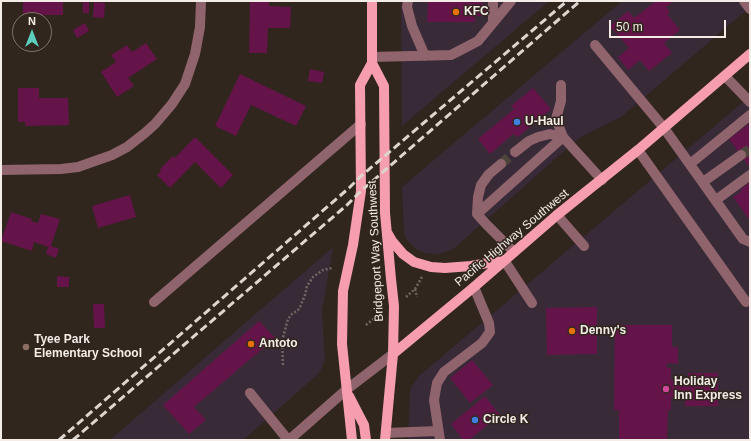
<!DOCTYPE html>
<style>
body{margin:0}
#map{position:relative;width:751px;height:441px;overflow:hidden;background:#30261e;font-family:Arial,sans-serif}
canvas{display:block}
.frame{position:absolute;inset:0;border:2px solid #f3ece7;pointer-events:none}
.north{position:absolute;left:12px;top:12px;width:40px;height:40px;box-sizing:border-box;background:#30261e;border:1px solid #7e756e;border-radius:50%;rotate:0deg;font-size:11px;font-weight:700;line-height:16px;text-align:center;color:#f3ece7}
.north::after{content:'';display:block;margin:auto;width:14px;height:18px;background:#5bcebc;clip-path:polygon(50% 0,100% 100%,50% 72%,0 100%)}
.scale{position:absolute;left:609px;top:20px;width:117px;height:18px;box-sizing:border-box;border:2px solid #f3ece7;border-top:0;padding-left:5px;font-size:12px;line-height:14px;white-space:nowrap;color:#f3ece7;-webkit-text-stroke:3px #30261e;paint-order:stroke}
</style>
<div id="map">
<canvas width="751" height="441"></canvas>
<div class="frame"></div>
<div class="north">N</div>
<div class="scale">50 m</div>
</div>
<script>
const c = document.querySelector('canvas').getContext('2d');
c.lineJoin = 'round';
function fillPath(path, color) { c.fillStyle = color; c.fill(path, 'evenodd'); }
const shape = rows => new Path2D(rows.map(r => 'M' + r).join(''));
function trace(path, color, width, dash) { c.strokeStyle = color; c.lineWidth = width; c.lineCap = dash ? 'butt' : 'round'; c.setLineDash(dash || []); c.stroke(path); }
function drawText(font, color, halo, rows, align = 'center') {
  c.font = font + ' Arial,sans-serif'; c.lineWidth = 3; c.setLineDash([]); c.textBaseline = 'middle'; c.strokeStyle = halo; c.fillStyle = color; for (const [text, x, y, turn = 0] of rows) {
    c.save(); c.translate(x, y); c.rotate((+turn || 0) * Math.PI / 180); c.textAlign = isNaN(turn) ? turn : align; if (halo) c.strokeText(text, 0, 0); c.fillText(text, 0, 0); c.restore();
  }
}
fillPath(shape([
 [401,1,549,1,402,126],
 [622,1,750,1,750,7,621,117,579,138,452,250,439,254,432,254,425,253,418,250,412,245,407,240,404,233,402,187],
 [750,96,750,440,408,440,410,392,412,386,419,376],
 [333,247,322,311,325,359,322,368,318,374,243,440,110,440]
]), '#392a37');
fillPath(shape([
 [23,1,63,1,63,15,23,15],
 [83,1,89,1,89,13,83,13],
 [428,1,481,1,481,4,486,4,485,16,475,16,475,22,427,22],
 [656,1,674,1,666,7,670,12,667,14,680,30,664,43,672,53,649,71,640,60,628,70,618,57,629,48,610,26,628,11,634,18],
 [94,2,105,3,104,18,93,17],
 [250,2,269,2,269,6,291,7,290,28,268,28,267,53,249,53],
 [85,23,89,31,77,38,73,30],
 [146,43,157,59,128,78,134,86,117,97,101,72,116,62,111,55,127,45,132,52],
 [310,69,324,72,322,83,308,81],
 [240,74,306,106,296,126,251,105,236,136,215,126],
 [18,88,39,88,39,98,68,98,69,125,25,126,25,122,18,122],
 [533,88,551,109,518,137,513,134,490,154,478,139,514,109,511,106],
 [750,123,750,168,729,139],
 [195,137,233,175,221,188,195,162,170,188,157,175,161,171,160,169,173,156,175,158],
 [750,182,750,221,733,197,741,192,740,190],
 [130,195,136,217,98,228,92,206],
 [11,212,32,219,31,221,38,223,41,214,60,219,51,246,59,249,56,258,46,254,48,247,34,242,32,251,1,241],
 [57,276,69,277,69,287,57,287],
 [93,304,104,304,105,328,94,328],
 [597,307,597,354,547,355,546,308],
 [259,321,275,338,241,367,194,407,206,420,189,434,163,405],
 [615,325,672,325,672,347,678,347,678,364,667,363,667,368,671,368,671,380,688,380,688,373,718,373,718,406,685,406,685,398,671,398,671,410,668,410,667,440,619,440,619,410,614,410],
 [472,360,493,385,470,403,450,378],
 [485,396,500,415,469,440,463,440,451,424]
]), '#651449');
trace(shape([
 [741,155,750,149],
 [501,164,515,152]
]), '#4d443c', 10, [10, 5]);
trace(shape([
 [415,289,417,297],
 [406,297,415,289,422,277],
 [366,325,381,313],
 [283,365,282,341,288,319,292,314,298,310,300,307,305,295,307,286,313,277,323,270,332,268]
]), '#716861', 2.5, [2, 2]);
trace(shape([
 [408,1,407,7,412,26,425,56],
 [744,1,750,9],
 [493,23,493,1],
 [595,45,664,128,743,239,750,242],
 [372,57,451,55,478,41,511,1],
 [725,76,750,102],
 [638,150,746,302],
 [515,152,529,141,538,137,550,134,563,137,602,180],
 [501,164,489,174,481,185,478,197,477,214,486,224,514,252],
 [690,164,750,115],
 [1,170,61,169,78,167,112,155,127,147,145,133,155,124,172,104,185,84,195,54,200,27,201,1],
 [703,182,741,155],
 [716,200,750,175],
 [477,214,563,137,556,119,561,101,561,85],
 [557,215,584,246],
 [504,260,532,303],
 [154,302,361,124],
 [250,393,288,440],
 [386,433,438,431],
 [289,440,346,390,393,354],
 [440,440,434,400,437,383,444,372,482,343,490,332,489,323,474,287]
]), '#8f646c', 10);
trace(shape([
 [372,63,384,86,385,213,391,279,394,306,393,354,385,440],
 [388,234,392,241,403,254,414,262,431,267,445,268,471,266,504,260],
 [393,354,474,287,557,215,638,150,750,54],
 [349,396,364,425,366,440],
 [352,440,342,344,343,291,353,245,361,191,360,85,372,63,372,1]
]), '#f69eb0', 10);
trace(shape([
 [59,440,349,188,360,177,567,1],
 [73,440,347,205,361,191,580,1]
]), '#ddd5d0', 3, [8, 4]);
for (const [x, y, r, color] of [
 [456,12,4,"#e8710a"],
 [517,122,4,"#3f7fe0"],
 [572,331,4,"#e8710a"],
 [251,344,4,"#e8710a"],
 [26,347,4,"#8d6e63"],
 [666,389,4,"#d1479c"],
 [475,420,4,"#3f7fe0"]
]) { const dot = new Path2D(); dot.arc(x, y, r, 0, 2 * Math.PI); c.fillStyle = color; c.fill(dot); trace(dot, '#30261e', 1.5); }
drawText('bold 12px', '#f3ece7', '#30261e', [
 ["KFC",464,12],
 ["U-Haul",525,122],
 ["Denny's",580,331],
 ["Tyee Park",34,340],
 ["Elementary School",34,354],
 ["Antoto",259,344],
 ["Holiday",674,382],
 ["Inn Express",674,396],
 ["Circle K",483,420]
], 'left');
drawText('12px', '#f3ece7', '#30261e', [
 ["Pacific Highway Southwest",512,238,-40],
 ["Bridgeport Way Southwest",376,251,-93]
]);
</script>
